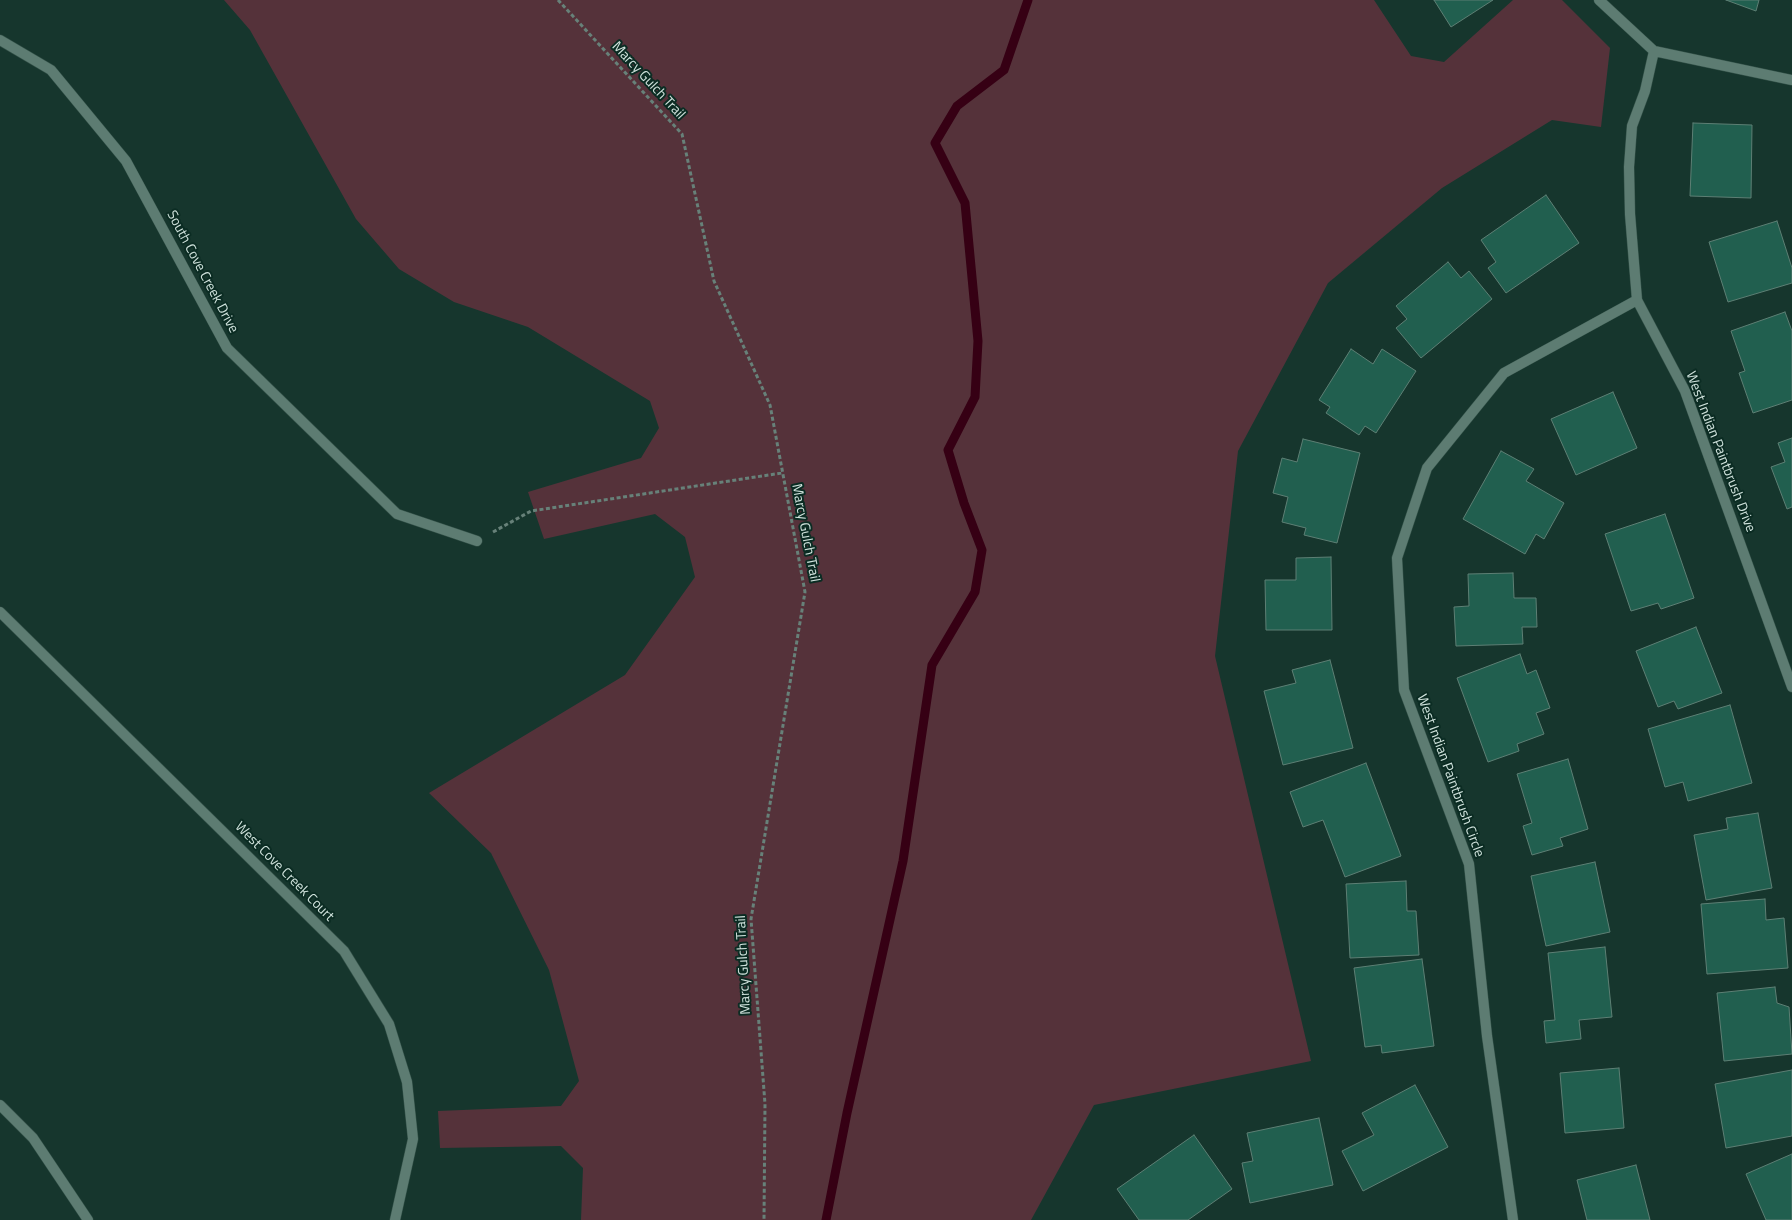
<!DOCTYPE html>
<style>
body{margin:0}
canvas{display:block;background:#16362d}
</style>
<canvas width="1792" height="1220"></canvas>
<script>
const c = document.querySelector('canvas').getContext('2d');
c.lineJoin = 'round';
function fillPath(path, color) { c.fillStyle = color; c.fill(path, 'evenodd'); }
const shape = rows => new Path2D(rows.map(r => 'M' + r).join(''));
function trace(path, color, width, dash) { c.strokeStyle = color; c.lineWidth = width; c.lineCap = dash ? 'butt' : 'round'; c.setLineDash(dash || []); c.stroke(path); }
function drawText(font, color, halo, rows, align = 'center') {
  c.font = font + ' "Titillium Web",sans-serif'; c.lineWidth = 4; c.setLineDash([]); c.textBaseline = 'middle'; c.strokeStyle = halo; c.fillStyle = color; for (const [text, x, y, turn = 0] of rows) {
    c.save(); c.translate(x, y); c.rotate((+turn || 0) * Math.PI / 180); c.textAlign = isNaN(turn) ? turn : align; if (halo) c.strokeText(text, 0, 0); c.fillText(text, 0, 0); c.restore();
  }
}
fillPath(shape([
 [224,0,1374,0,1411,56,1444,62,1513,0,1562,0,1610,48,1601,127,1552,120,1442,188,1328,283,1238,451,1215,656,1311,1061,1094,1105,1031,1220,581,1220,583,1168,561,1146,440,1148,438,1111,561,1106,579,1081,549,970,491,853,429,793,625,675,695,577,685,537,655,514,544,539,528,492,641,458,659,428,650,401,528,327,454,302,399,269,356,219,250,30]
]), '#55323a');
trace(shape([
 [826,1220,847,1113,903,861,932,665,975,592,982,550,964,503,948,450,975,397,978,341,965,203,935,143,957,106,1004,70,1028,0]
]), '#360014', 9);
const building = shape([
 [1434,0,1493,0,1451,27,1434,0],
 [1726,0,1759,0,1756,11,1726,0],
 [1693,123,1752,125,1751,198,1690,196,1693,123],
 [1546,195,1579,243,1506,293,1488,268,1496,262,1481,240,1546,195],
 [1777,221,1792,268,1792,283,1728,302,1709,242,1777,221],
 [1448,262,1461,278,1469,271,1492,299,1421,358,1396,328,1407,319,1396,306,1448,262],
 [1785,312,1792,331,1792,400,1753,413,1739,373,1745,371,1731,331,1785,312],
 [1351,349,1373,364,1382,349,1416,371,1376,433,1365,426,1359,435,1326,413,1330,407,1319,400,1351,349],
 [1613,392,1637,448,1576,475,1551,419,1613,392],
 [1792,438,1792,507,1787,509,1771,467,1785,462,1778,443,1792,438],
 [1303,439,1360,453,1337,543,1304,535,1306,528,1282,522,1288,497,1273,493,1282,458,1297,462,1303,439],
 [1501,451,1534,469,1526,481,1564,503,1544,539,1536,534,1525,554,1463,519,1501,451],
 [1665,514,1694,598,1661,609,1658,603,1631,611,1605,534,1665,514],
 [1331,557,1332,630,1266,630,1265,580,1296,580,1296,558,1331,557],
 [1513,573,1514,598,1536,598,1537,627,1522,627,1523,644,1456,646,1454,607,1469,606,1468,574,1513,573],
 [1696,627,1722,693,1678,709,1674,701,1658,707,1636,651,1696,627],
 [1520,654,1527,674,1536,670,1550,708,1536,713,1544,734,1517,744,1519,751,1488,762,1457,678,1520,654],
 [1330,660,1353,748,1283,765,1264,691,1296,683,1292,670,1330,660],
 [1730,705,1752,783,1688,801,1683,782,1665,787,1648,729,1730,705],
 [1568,759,1588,829,1560,838,1563,846,1532,855,1523,826,1532,823,1517,774,1568,759],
 [1366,763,1401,856,1345,877,1323,820,1303,827,1290,792,1366,763],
 [1758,813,1772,888,1706,900,1694,835,1728,829,1726,818,1758,813],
 [1595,862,1610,932,1546,946,1531,876,1595,862],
 [1406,881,1407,911,1416,911,1419,955,1350,958,1346,884,1406,881],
 [1765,899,1766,920,1784,918,1788,968,1707,974,1701,904,1765,899],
 [1605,947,1612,1017,1579,1020,1581,1039,1546,1043,1544,1021,1555,1020,1548,953,1605,947],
 [1422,959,1434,1046,1382,1053,1381,1045,1365,1047,1354,968,1422,959],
 [1775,987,1777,1003,1789,1007,1792,1054,1724,1061,1717,993,1775,987],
 [1619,1068,1624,1128,1565,1133,1560,1073,1619,1068],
 [1792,1070,1792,1136,1726,1148,1715,1084,1792,1070],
 [1415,1085,1448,1147,1363,1191,1342,1151,1374,1135,1362,1113,1415,1085],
 [1319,1118,1333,1185,1250,1203,1242,1163,1253,1161,1247,1133,1319,1118],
 [1194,1135,1232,1189,1188,1220,1139,1220,1117,1189,1194,1135],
 [1792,1154,1792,1220,1766,1220,1746,1174,1792,1154],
 [1636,1165,1650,1220,1587,1220,1577,1180,1636,1165]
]);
fillPath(building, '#215f4f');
trace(building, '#5d7f74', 1);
const minor = shape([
 [1599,0,1654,51,1792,80],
 [0,40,51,70,126,161,227,348,397,514,477,541],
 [1654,51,1645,91,1632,126,1629,167,1630,214,1637,300,1685,391,1792,687],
 [0,612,344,951,389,1024,407,1082,413,1139,395,1220],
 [0,1105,33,1138,88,1220],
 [1513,1220,1487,1036,1469,864,1404,690,1397,558,1427,468,1504,373,1637,300]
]);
trace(minor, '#345249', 11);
trace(shape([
 [558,0,682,134,714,281,770,405,805,592,751,919,765,1104,764,1220],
 [493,532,531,511,782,473]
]), '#678179', 3, [4, 2.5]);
trace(minor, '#5d7c72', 10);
drawText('14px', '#d2e4de', '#0b2c23', [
 ["Marcy Gulch Trail",648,81,47],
 ["South Cove Creek Drive",202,272,62],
 ["West Indian Paintbrush Drive",1720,452,69],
 ["Marcy Gulch Trail",805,533,79],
 ["West Indian Paintbrush Circle",1450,776,70],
 ["West Cove Creek Court",284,872,45],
 ["Marcy Gulch Trail",744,965,-93]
]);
</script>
